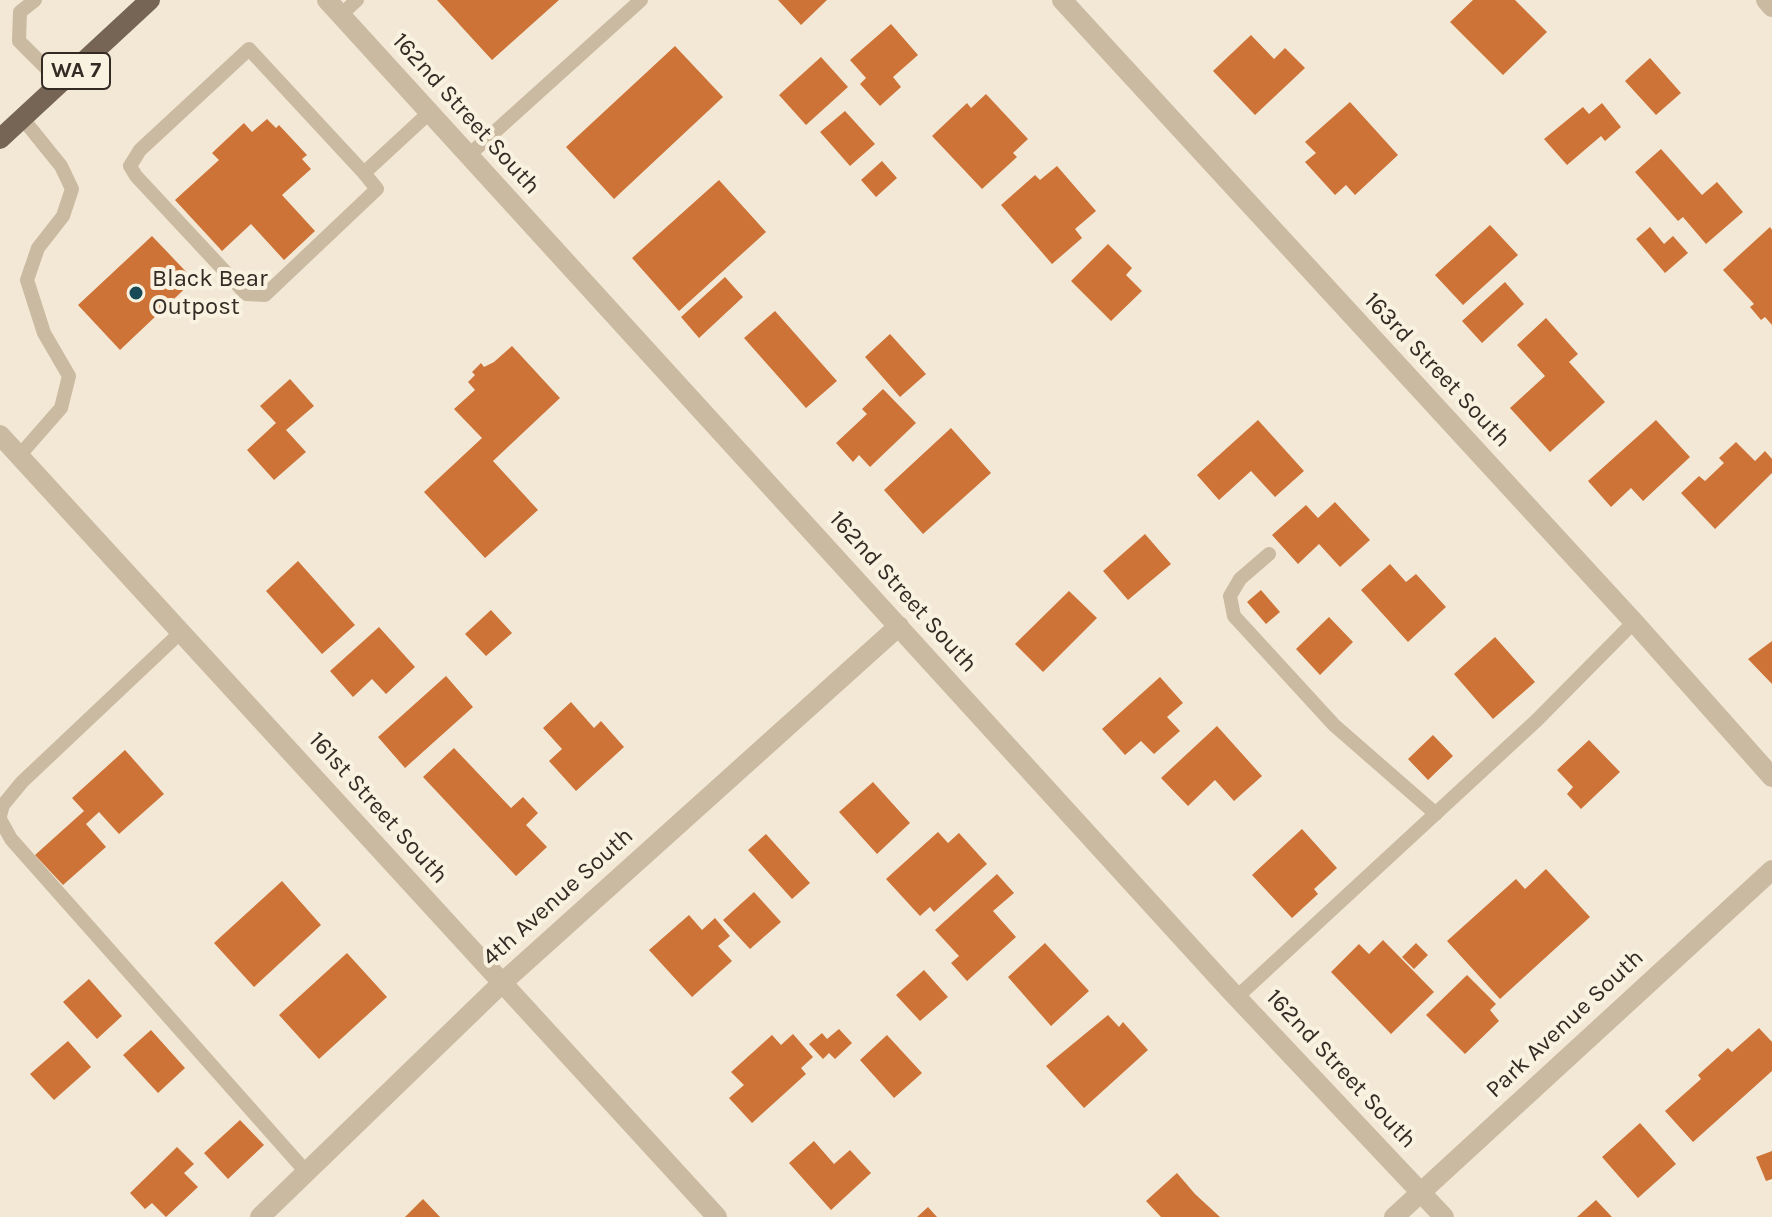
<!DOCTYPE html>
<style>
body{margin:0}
canvas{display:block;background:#f2e8d5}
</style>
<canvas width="1772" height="1217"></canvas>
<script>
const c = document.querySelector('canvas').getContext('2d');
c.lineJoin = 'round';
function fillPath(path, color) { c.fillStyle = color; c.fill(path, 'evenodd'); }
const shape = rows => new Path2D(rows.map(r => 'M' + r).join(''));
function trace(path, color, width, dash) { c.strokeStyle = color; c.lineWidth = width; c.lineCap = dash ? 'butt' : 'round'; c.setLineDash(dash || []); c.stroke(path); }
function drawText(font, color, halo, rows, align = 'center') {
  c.font = font + ' Karla,sans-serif'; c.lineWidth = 8; c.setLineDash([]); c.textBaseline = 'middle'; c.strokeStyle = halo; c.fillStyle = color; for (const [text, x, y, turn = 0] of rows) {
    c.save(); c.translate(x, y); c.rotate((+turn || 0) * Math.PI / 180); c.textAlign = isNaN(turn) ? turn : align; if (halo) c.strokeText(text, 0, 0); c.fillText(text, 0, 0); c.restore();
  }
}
fillPath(shape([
 [437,0,559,0,492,60],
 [778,0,827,0,801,25],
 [1473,0,1515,0,1547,32,1503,75,1450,22],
 [891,24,918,55,893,77,901,87,880,106,860,84,866,78,850,60],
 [1251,35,1274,59,1285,48,1305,68,1255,115,1213,71],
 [675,46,723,97,614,199,566,147],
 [821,57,848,87,806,125,779,95],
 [1650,58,1681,93,1656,115,1625,81],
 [986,94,1028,139,1013,153,1017,157,982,189,932,136,967,103,971,108],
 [1350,102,1398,155,1355,195,1346,185,1335,195,1305,162,1316,153,1305,142],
 [1602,103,1621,127,1605,141,1601,136,1567,165,1544,139,1583,107,1589,114],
 [845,111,875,144,850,166,820,132],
 [267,119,276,128,279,125,307,155,302,159,311,169,282,195,315,231,284,260,251,224,222,251,175,200,219,160,212,153,244,123,252,132],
 [1661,149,1702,195,1717,182,1743,212,1706,244,1683,217,1678,221,1635,172],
 [882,161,897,178,876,197,861,180],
 [1057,166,1096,211,1075,229,1082,238,1052,264,1001,205,1035,175,1040,180],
 [719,180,766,232,679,311,632,258],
 [1490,225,1518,255,1463,305,1435,275],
 [1650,227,1664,244,1673,236,1688,253,1665,273,1636,239],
 [1770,227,1772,230,1772,325,1765,317,1761,320,1750,307,1754,304,1723,270],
 [152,236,194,280,120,350,78,305],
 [1108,244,1132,268,1126,275,1142,291,1111,321,1071,281],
 [725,277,743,297,699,338,681,317],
 [1505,282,1524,304,1482,343,1462,321],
 [775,311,837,381,806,408,744,338],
 [1546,318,1578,354,1569,362,1605,402,1550,452,1510,408,1545,376,1517,345],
 [890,334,926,374,900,397,865,357],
 [512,346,560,398,493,461,538,510,485,558,424,492,482,438,454,409,475,390,468,382,475,375,472,372,481,363,484,367,494,362],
 [290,379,314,406,286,430,306,452,274,480,247,450,276,423,260,406],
 [883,389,916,423,870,467,859,455,853,462,836,443,867,414,862,409],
 [1258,420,1304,471,1275,497,1251,471,1219,500,1197,475],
 [1656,420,1690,457,1643,501,1631,488,1611,507,1588,481],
 [951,428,991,473,923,534,884,490],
 [1736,442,1755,461,1765,451,1772,459,1772,473,1715,529,1681,493,1699,476,1705,481,1724,463,1719,458],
 [1335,502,1370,540,1340,567,1319,544,1298,564,1272,535,1306,505,1318,518],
 [1145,534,1171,564,1128,600,1103,571],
 [298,561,355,625,322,654,266,591],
 [1390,564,1406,582,1416,574,1446,607,1408,642,1361,590],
 [1261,590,1280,612,1266,624,1247,602],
 [1069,591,1097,618,1043,672,1015,644],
 [491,610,512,633,486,656,465,634],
 [1329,617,1353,642,1320,675,1296,649],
 [379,627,415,667,386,694,372,679,353,697,330,671],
 [1495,637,1535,682,1493,719,1454,674],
 [1772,641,1772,684,1748,659],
 [446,676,473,707,405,768,378,737],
 [1160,677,1183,703,1167,717,1180,731,1154,754,1141,741,1125,755,1102,729],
 [571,702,594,728,601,721,624,747,576,791,549,761,562,749,543,728],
 [1217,726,1262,776,1234,801,1215,780,1188,806,1161,778],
 [1433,735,1453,756,1428,780,1408,759],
 [1589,740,1620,772,1581,809,1567,794,1573,787,1557,770],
 [454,748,511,808,523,797,538,813,526,825,547,847,516,876,423,777],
 [125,750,164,794,119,834,99,812,86,824,106,847,63,885,35,855,84,811,72,798],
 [873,782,910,823,877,854,839,812],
 [1302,829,1337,868,1314,889,1318,894,1292,918,1252,875],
 [938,832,948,843,959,833,987,864,934,912,930,907,920,916,886,879],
 [766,834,810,883,792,899,748,850],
 [1546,869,1590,917,1500,999,1447,941,1516,879,1525,889],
 [997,874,1014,893,993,911,1016,937,967,981,951,963,959,956,935,930],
 [282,881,321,925,254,987,214,943],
 [754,892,781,922,750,949,723,920],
 [689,915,702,930,715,918,730,936,718,946,732,961,692,997,649,950],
 [1383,940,1434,992,1391,1034,1331,972,1359,944,1369,954],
 [1045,943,1089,991,1051,1026,1008,977],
 [1416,943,1428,955,1414,969,1402,957],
 [347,953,387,997,319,1059,279,1015],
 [924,970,948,997,920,1021,896,995],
 [1467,975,1496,1004,1490,1010,1499,1021,1465,1054,1426,1015],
 [89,979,122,1016,97,1039,63,1002],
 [1108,1015,1119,1027,1123,1022,1148,1050,1084,1108,1046,1066],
 [1759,1028,1772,1042,1772,1071,1693,1142,1665,1111,1701,1079,1698,1075,1728,1048,1732,1052],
 [839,1029,852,1043,835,1059,829,1053,823,1059,809,1044,822,1033,827,1039],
 [151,1030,185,1068,158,1093,123,1055],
 [793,1034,813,1057,801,1068,806,1074,752,1123,729,1098,744,1085,731,1072,772,1035,781,1045],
 [887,1035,922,1073,894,1098,860,1060],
 [68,1041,91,1067,54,1100,30,1074],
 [240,1120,264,1145,228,1179,204,1153],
 [1640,1123,1676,1164,1638,1198,1602,1157],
 [814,1141,834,1164,850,1150,871,1173,831,1210,789,1163],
 [177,1147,194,1164,184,1173,198,1187,166,1217,152,1203,145,1209,130,1193],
 [1772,1151,1772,1179,1766,1181,1756,1157],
 [1177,1173,1195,1194,1220,1217,1161,1217,1146,1201],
 [423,1199,440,1217,405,1217],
 [1596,1200,1612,1217,1577,1217],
 [928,1207,937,1217,917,1217]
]), '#cd7337');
trace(shape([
 [35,0,20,12,19,41,62,84],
 [341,15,357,0],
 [469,155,641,0],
 [364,173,377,189,265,295,246,294,136,176,130,166,140,150,249,49,364,173,430,112],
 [19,456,61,408,69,376,44,333,27,280,38,248,63,216,72,189,61,166,23,119],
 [1269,554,1240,579,1230,596,1234,616,1334,725,1436,814],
 [0,816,3,805,22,782,181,632],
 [0,819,11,839,308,1174],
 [1237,997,1537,720,1634,622]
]), '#cabaa1', 14);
trace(shape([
 [327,0,1228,988,1444,1217],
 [1062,0,1634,622,1772,777],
 [1766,0,1772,7],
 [0,435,717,1217],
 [260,1217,502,983,899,626],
 [1394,1217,1772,870]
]), '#cabaa1', 20);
trace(shape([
 [0,139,150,0]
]), '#766554', 20);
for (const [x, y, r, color] of [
 [136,293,8,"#184956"]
]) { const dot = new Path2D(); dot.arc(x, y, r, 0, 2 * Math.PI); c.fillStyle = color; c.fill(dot); trace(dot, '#faf2e1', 3); }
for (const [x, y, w] of [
 [76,71,68]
]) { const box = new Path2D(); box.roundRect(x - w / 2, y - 18, w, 36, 6); c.fillStyle = '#faf2e1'; c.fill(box); trace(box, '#332b24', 2); }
drawText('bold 22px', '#332b24', null, [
 ["WA 7",76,71]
]);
drawText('24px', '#332b24', '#faf2e1', [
 ["162nd Street South",466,114,48],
 ["163rd Street South",1437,370,47],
 ["162nd Street South",903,592,48],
 ["161st Street South",378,808,48],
 ["4th Avenue South",558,897,-42],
 ["Park Avenue South",1565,1024,-43],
 ["162nd Street South",1341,1069,47]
]);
drawText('24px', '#332b24', '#faf2e1', [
 ["Black Bear",152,279],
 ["Outpost",152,307]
], 'left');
</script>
